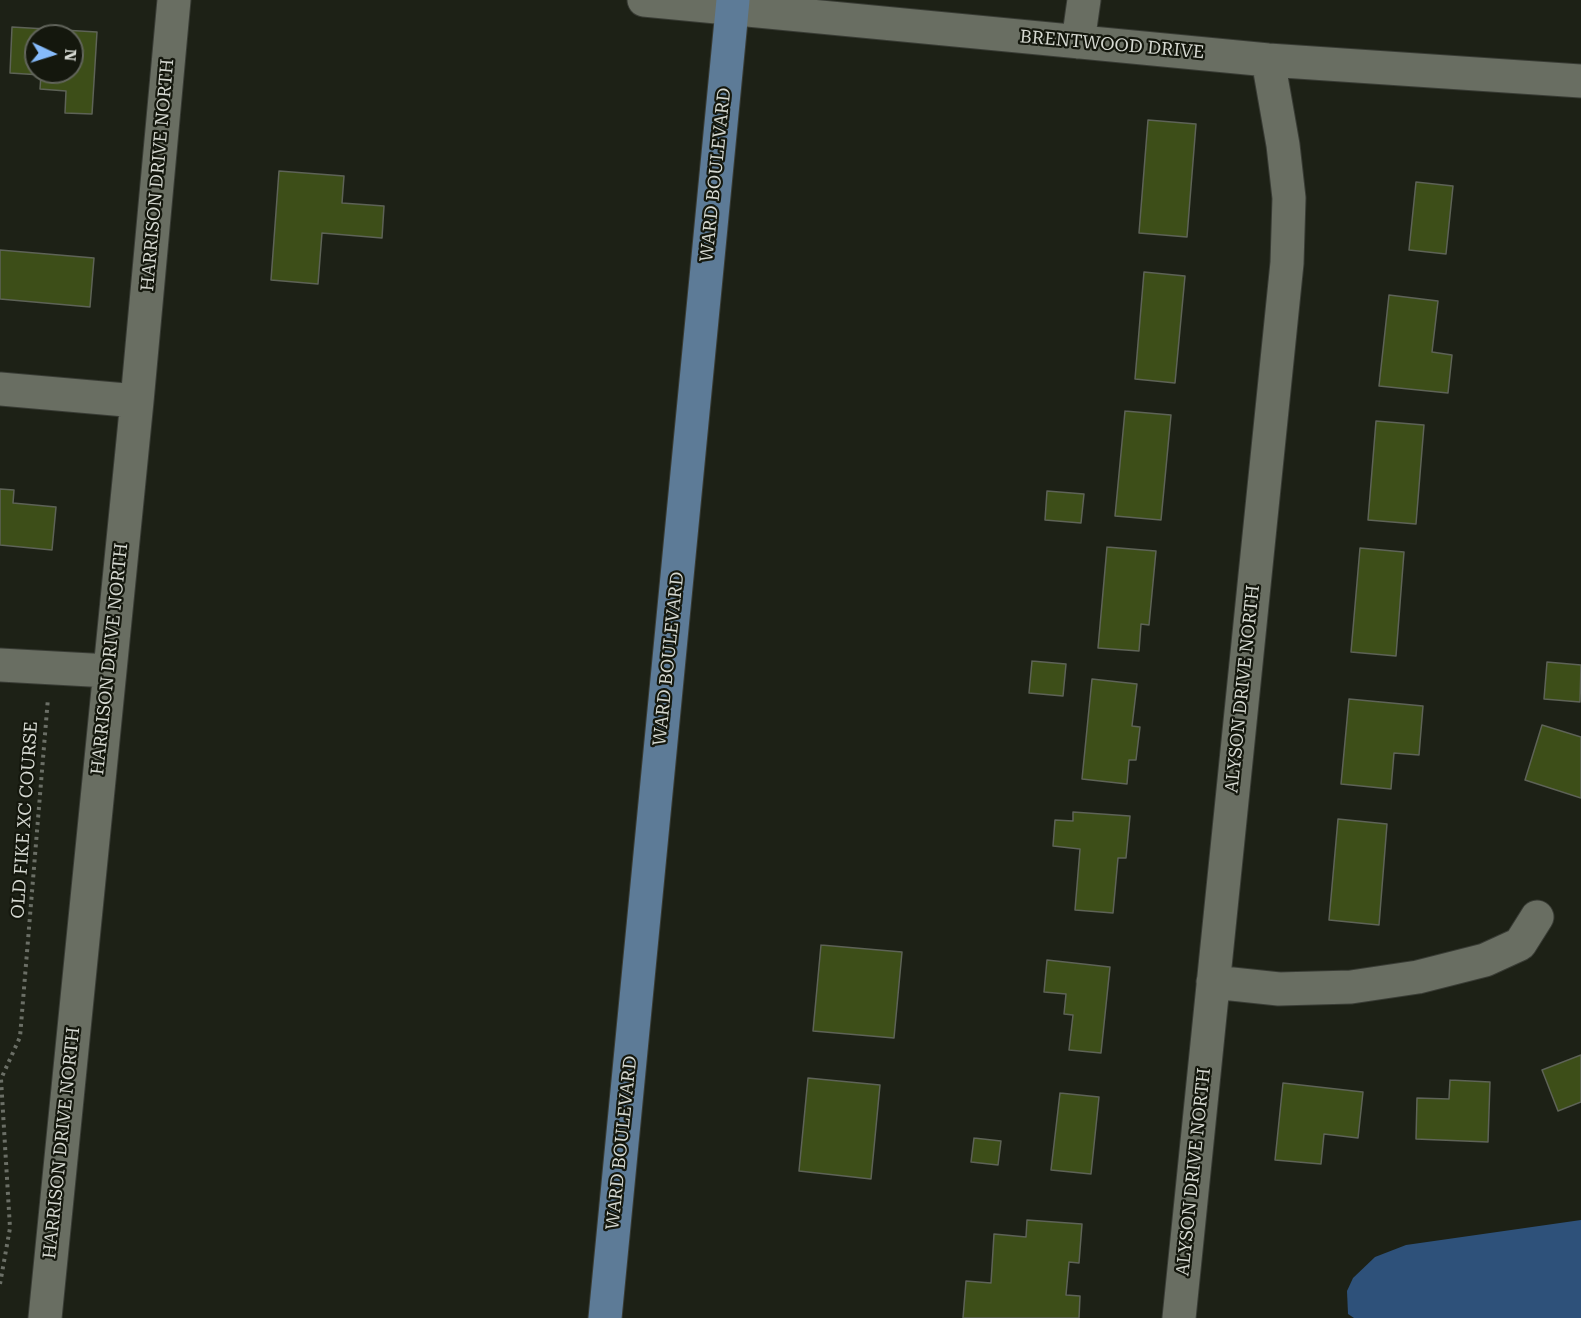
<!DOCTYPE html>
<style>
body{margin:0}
#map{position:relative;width:1581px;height:1318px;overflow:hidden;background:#1d2116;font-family:"Roboto Serif",serif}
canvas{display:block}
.north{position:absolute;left:24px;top:24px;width:60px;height:60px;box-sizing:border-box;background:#14170d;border:2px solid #62655c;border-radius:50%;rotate:94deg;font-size:16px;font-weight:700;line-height:24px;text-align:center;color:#d6d9d2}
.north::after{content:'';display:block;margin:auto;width:21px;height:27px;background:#86bbfb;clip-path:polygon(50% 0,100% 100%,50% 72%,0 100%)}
</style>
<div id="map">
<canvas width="1581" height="1318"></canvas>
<div class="north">N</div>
</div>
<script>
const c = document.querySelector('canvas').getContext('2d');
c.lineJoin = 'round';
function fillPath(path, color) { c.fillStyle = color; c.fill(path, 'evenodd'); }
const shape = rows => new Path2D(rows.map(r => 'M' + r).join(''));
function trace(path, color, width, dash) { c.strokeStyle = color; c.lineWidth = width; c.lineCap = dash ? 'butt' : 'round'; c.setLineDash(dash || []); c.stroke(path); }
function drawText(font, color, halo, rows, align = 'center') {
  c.font = font + ' "Roboto Serif",serif'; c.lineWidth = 4.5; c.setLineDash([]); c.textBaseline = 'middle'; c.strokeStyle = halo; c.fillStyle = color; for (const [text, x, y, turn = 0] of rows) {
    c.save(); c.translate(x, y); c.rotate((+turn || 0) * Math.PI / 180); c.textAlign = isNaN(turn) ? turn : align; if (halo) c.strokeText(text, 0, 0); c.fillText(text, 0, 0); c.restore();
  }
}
fillPath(shape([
 [1581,1220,1581,1318,1354,1318,1348,1314,1347,1291,1353,1278,1375,1257,1406,1245]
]), '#2e517a');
const building = shape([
 [12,27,97,32,92,114,65,113,66,91,40,89,41,75,10,73,12,27],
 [36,36,72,36,72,72,36,72,36,36],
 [1148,120,1196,124,1187,237,1139,233,1148,120],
 [279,171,344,176,342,203,384,206,382,238,322,233,318,284,271,280,279,171],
 [1416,182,1453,186,1446,254,1409,250,1416,182],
 [0,250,94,258,90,307,0,299,0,250],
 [1144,272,1185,276,1175,383,1135,379,1144,272],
 [1389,295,1438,301,1432,352,1452,355,1448,393,1379,386,1389,295],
 [1125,411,1171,415,1161,520,1115,516,1125,411],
 [1376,421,1424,425,1416,524,1368,520,1376,421],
 [0,489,14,490,13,503,56,507,52,550,0,545,0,489],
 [1047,491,1084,494,1081,523,1045,520,1047,491],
 [1107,547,1156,551,1149,625,1141,624,1139,651,1098,648,1107,547],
 [1360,548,1404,552,1396,656,1351,652,1360,548],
 [1032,661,1066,664,1063,696,1029,693,1032,661],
 [1547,662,1581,665,1580,702,1544,699,1547,662],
 [1092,679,1137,684,1132,726,1140,727,1136,760,1129,760,1127,784,1082,779,1092,679],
 [1349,699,1423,706,1419,755,1394,753,1391,789,1341,784,1349,699],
 [1542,725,1581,737,1581,798,1525,780,1542,725],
 [1073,812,1130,816,1126,858,1118,858,1113,913,1075,910,1080,849,1053,846,1055,820,1073,821,1073,812],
 [1338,819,1387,824,1379,925,1329,920,1338,819],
 [821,945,902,952,894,1038,813,1031,821,945],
 [1047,960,1110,967,1101,1053,1069,1050,1073,1015,1064,1014,1066,994,1044,992,1047,960],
 [1581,1055,1581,1102,1558,1111,1542,1070,1581,1055],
 [808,1078,880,1085,871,1179,799,1171,808,1078],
 [1450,1080,1490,1082,1488,1142,1416,1139,1417,1098,1449,1099,1450,1080],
 [1283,1083,1363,1092,1358,1138,1324,1134,1321,1164,1275,1160,1283,1083],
 [1060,1093,1099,1097,1091,1174,1051,1170,1060,1093],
 [974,1138,1001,1141,998,1165,971,1162,974,1138],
 [1027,1220,1082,1224,1079,1263,1069,1262,1066,1295,1080,1296,1079,1318,963,1318,966,1281,991,1283,994,1234,1026,1237,1027,1220]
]);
fillPath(building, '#3d4e18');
trace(building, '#5e6357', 1.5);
const minor = shape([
 [644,0,1268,60,1581,81],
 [1078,42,1084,0],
 [0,389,137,401],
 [0,665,109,671],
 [1213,982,1279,989,1351,987,1418,977,1485,960,1520,944,1537,917],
 [45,1318,137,401,174,0],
 [1179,1318,1287,263,1289,198,1283,145,1268,60]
]);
const major = shape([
 [605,1318,733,0]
]);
trace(minor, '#393c35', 35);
trace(major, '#393c35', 35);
trace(shape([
 [0,1284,10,1228,1,1079,20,1037,48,698]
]), '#6b6f66', 4, [3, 4.5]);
trace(minor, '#696e62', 33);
trace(major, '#5d7b97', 33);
drawText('18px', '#d6d9d2', '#14170d', [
 ["BRENTWOOD DRIVE",1112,45,5],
 ["HARRISON DRIVE NORTH",158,175,-85],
 ["WARD BOULEVARD",716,175,-84],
 ["HARRISON DRIVE NORTH",110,659,-84],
 ["WARD BOULEVARD",669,659,-84],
 ["ALYSON DRIVE NORTH",1243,689,-84],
 ["OLD FIKE XC COURSE",25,820,-86],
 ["HARRISON DRIVE NORTH",62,1143,-84],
 ["WARD BOULEVARD",622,1143,-84],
 ["ALYSON DRIVE NORTH",1194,1172,-84]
]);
</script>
